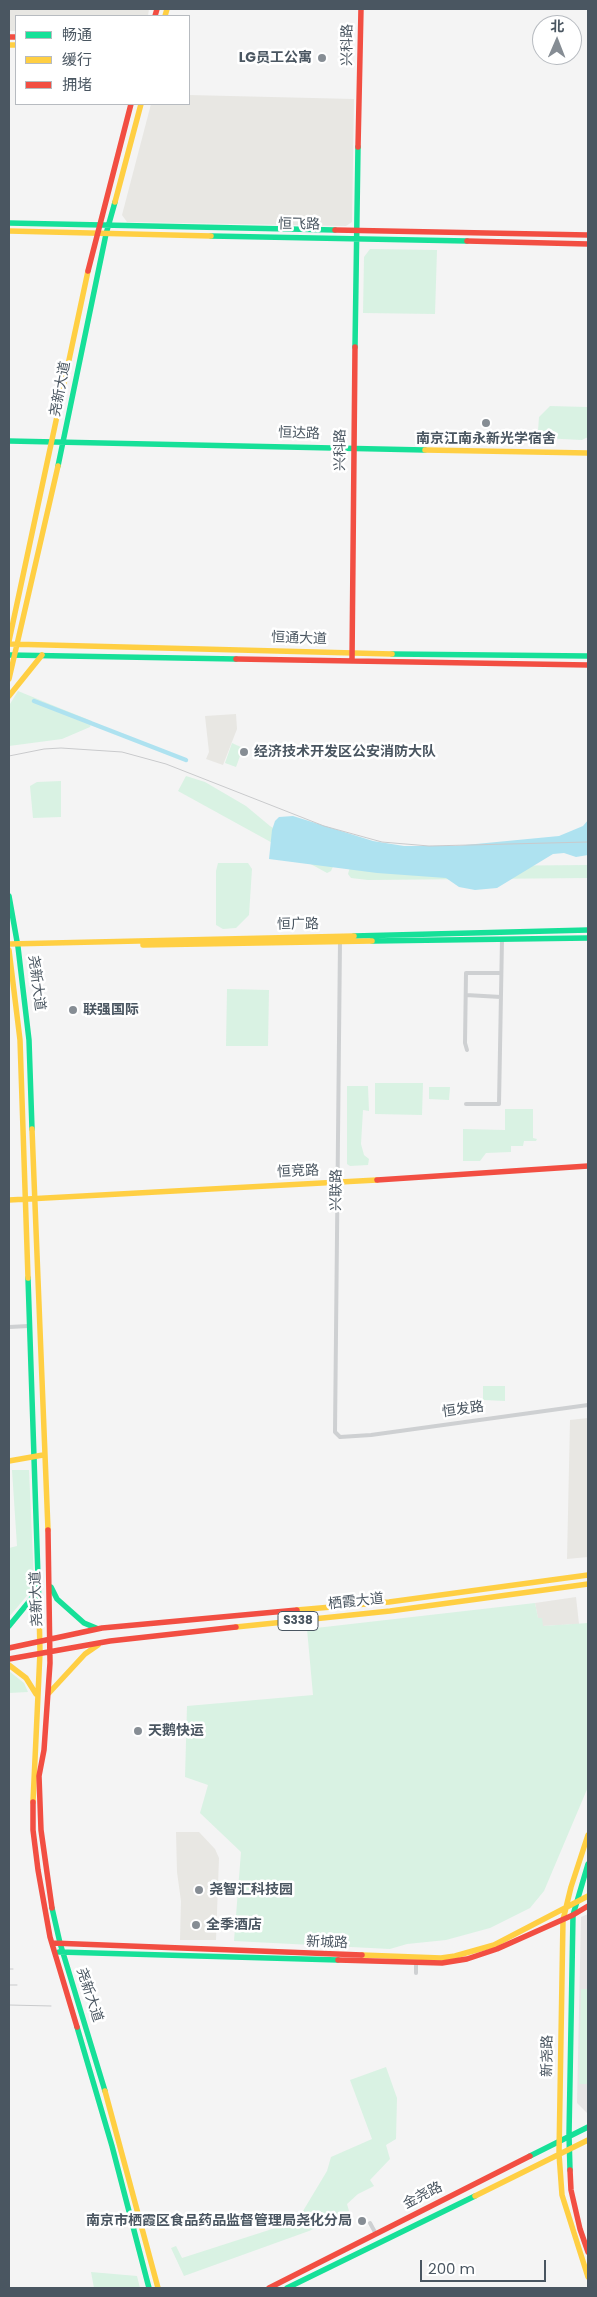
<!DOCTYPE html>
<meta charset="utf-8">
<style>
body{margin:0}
#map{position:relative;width:597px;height:2297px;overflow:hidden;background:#f4f4f4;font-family:Poppins,"Noto Sans SC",sans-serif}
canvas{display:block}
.frame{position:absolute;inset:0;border:10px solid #4a5661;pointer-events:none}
.legend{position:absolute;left:15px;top:15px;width:175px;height:90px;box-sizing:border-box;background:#fff;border:1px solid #b7bbc0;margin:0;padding:6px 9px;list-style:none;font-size:15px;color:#4a5661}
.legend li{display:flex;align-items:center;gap:10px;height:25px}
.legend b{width:25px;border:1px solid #b7bbc0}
.north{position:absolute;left:532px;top:15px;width:50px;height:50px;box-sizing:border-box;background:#fff;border:1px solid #b7bbc0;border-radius:50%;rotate:1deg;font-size:14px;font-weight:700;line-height:20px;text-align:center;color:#4a5661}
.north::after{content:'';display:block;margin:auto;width:18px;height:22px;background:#868d94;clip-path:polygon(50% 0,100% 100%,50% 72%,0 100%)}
.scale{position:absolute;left:420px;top:2260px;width:126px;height:22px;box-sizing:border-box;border:2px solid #4a5661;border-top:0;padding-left:6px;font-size:15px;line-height:18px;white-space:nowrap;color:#4a5661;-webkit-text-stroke:4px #fff;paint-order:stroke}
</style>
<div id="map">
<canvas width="597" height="2297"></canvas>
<div class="frame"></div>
<ul class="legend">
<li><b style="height:6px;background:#16e098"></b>畅通</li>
<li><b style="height:6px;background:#ffcf43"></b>缓行</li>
<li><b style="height:6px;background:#f24e42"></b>拥堵</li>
</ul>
<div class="north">北</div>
<div class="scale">200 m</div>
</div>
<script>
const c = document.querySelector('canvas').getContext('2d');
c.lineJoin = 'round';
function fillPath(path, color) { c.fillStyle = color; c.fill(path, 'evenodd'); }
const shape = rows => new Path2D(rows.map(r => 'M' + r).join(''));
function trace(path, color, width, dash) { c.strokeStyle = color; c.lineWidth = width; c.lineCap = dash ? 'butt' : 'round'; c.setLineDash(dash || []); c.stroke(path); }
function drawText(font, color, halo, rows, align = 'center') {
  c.font = font + ' Poppins,"Noto Sans SC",sans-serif'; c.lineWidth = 5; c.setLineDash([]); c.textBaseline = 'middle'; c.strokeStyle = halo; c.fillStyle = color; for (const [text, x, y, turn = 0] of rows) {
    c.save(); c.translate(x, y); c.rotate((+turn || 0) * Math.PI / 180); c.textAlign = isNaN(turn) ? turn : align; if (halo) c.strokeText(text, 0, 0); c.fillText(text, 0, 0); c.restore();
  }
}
fillPath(shape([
 [9,9,149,9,148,16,16,16,16,31,9,31],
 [189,95,354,99,352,222,346,226,127,222,122,215,151,104,189,104],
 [236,714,237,729,223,765,206,759,209,752,205,716],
 [588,1418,588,1557,567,1559,570,1420],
 [576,1597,579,1624,543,1626,538,1619,535,1603],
 [176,1832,199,1832,215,1849,219,1858,216,1940,180,1940,181,1901,177,1872]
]), '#e8e7e3');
fillPath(shape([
 [588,1914,588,2114,577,2103,581,1917]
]), '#e6e5e6');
fillPath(shape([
 [370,249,437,250,435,314,363,313,364,257],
 [550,406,587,407,588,437,582,440,542,438,538,431,539,417],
 [18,691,62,709,92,721,90,727,62,739,9,746,9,711,10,704],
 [232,743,243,748,236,767,225,763],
 [186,776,205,782,246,806,270,826,305,848,336,860,331,871,327,873,178,791],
 [61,781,61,817,33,818,30,786,37,782],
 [218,863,248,863,252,869,249,915,236,928,223,929,216,925,216,871],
 [588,865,588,878,368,880,351,878,348,874,350,867],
 [227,989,269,990,268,1046,226,1046],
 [375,1083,423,1083,422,1115,375,1114],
 [347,1086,368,1086,369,1111,363,1110,361,1144,364,1155,369,1159,368,1165,350,1166,347,1164],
 [429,1087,450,1087,449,1100,429,1099],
 [505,1109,533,1109,533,1138,537,1139,536,1141,524,1141,523,1146,511,1146,511,1152,486,1153,480,1161,463,1161,463,1129,505,1130],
 [483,1386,505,1386,505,1401,483,1400],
 [12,1470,29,1470,34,1582,30,1592,9,1617,9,1548,17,1546],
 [535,1603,538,1618,542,1618,543,1626,588,1623,588,1787,544,1891,530,1908,490,1928,446,1940,407,1944,390,1949,234,1941,241,1852,200,1813,208,1785,185,1777,187,1706,313,1695,307,1629],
 [9,1671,24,1683,28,1692,9,1693],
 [581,1989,588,1989,588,2083,586,2084,579,2084],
 [386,2067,397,2098,396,2139,386,2145,390,2159,370,2180,374,2186,358,2194,347,2204,349,2211,309,2231,184,2276,171,2248,176,2246,182,2258,297,2221,327,2171,331,2157,372,2139,350,2080],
 [91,2272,137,2276,140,2288,94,2288]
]), '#d9f2e3');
fillPath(shape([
 [293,816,373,841,404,846,455,846,559,836,583,826,588,820,588,855,576,857,564,853,553,854,497,888,475,890,459,887,446,878,377,873,269,859,272,830,275,821,279,817]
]), '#aee2f0');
trace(shape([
 [34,701,186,760]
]), '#aee2f0', 4.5);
trace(shape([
 [340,941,335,1432,340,1437,371,1435,588,1405],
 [466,995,501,997],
 [467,1050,465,1043,466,973,501,973],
 [466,1104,499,1104,502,939],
 [9,1327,29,1326],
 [416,1973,416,1964],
 [370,2223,376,2234]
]), '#ced0d2', 4);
trace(shape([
 [9,223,335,230],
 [211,236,467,241],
 [355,347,358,147],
 [9,441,425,450],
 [58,466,106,234,115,202],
 [392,654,588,656],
 [9,655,236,659],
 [9,896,18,947,29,1040,32,1129],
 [354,936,588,930],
 [372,941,588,938],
 [28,1278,39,1607],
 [51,1587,57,1599,84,1623,96,1628],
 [9,1626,32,1598,37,1587],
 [52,1908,60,1943,105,2091],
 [59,1952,338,1960],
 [77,2027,112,2146,149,2288],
 [530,2156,588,2127],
 [570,2170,569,2135,573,1915,588,1864],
 [287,2288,475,2196]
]), '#16e098', 5.5);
trace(shape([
 [165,16,167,9],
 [9,45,16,45],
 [115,202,141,104],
 [9,231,211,236],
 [425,450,588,453],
 [9,641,88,271],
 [9,644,392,654],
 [9,679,58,466],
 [9,696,42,655],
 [9,944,354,936],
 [143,945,372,941],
 [9,950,20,1040,28,1278],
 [32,1129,48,1530],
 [9,1200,377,1180],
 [9,1461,43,1455],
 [297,1610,389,1602,588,1575],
 [236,1627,390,1611,588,1584],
 [9,1665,26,1678,36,1694],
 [49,1693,85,1654,98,1645],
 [33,1802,40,1652,39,1607],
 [588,1835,571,1887,563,1920,559,2154,562,2195,588,2277],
 [362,1955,441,1958,455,1956,494,1945,588,1896],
 [105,2091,158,2288],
 [475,2196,588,2140]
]), '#ffcf43', 5.5);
trace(shape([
 [155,16,157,9],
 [9,37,16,37],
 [358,147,361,9],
 [335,230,588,235],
 [467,241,588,244],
 [88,271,131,104],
 [236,659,588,665],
 [352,661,355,347],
 [377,1180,588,1166],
 [48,1530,50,1663,44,1750,39,1776,41,1830,52,1908],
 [9,1648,102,1628,297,1610],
 [9,1659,110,1641,236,1627],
 [33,1802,33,1830,38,1870,50,1937,77,2027],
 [52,1943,362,1955],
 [338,1960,442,1963,467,1959,497,1949,573,1915,588,1906],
 [570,2170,571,2190,580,2229,588,2252],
 [269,2288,530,2156]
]), '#f24e42', 5.5);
trace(shape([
 [9,756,44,749,61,748,122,752,166,764,324,826,382,842,429,846,588,842],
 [9,1969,13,1969],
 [9,1985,17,1985],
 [9,2005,51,2006]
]), '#c9cacc', 1);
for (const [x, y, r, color] of [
 [322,58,5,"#868d94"],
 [486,423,5,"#868d94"],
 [244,752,5,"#868d94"],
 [73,1010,5,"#868d94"],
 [138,1731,5,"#868d94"],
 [199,1890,5,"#868d94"],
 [196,1925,5,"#868d94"],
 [362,2221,5,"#868d94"]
]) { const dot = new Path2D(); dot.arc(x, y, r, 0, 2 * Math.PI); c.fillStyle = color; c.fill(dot); trace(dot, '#fff', 2); }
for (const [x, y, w] of [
 [298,1621,40]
]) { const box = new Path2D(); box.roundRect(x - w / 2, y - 9.5, w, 19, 4); c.fillStyle = '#fff'; c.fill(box); trace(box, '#4a5661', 1); }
drawText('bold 12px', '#4a5661', null, [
 ["S338",298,1621]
]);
drawText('14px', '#4a5661', '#fff', [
 ["兴科路",348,45,-89],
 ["恒飞路",299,225,1],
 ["尧新大道",61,389,-79],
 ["恒达路",299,434,2],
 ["兴科路",341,450,-89],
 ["恒通大道",299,639,2],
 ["恒广路",298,925,-1],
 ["尧新大道",36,983,83],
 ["恒竞路",298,1172,-3],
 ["兴联路",337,1190,-89],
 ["恒发路",463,1410,-8],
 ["尧新大道",37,1599,-92],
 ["栖霞大道",356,1602,-6],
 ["新城路",327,1943,2],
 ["尧新大道",89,1995,72],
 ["新尧路",548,2056,-89],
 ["金尧路",423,2196,-27]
]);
drawText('bold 14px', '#4a5661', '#fff', [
 ["LG员工公寓",312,58,"right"],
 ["南京江南永新光学宿舍",486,439,"center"],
 ["经济技术开发区公安消防大队",254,752],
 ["联强国际",83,1010],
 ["天鹅快运",148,1731],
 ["尧智汇科技园",209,1890],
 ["全季酒店",206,1925],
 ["南京市栖霞区食品药品监督管理局尧化分局",352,2221,"right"]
], 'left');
</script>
